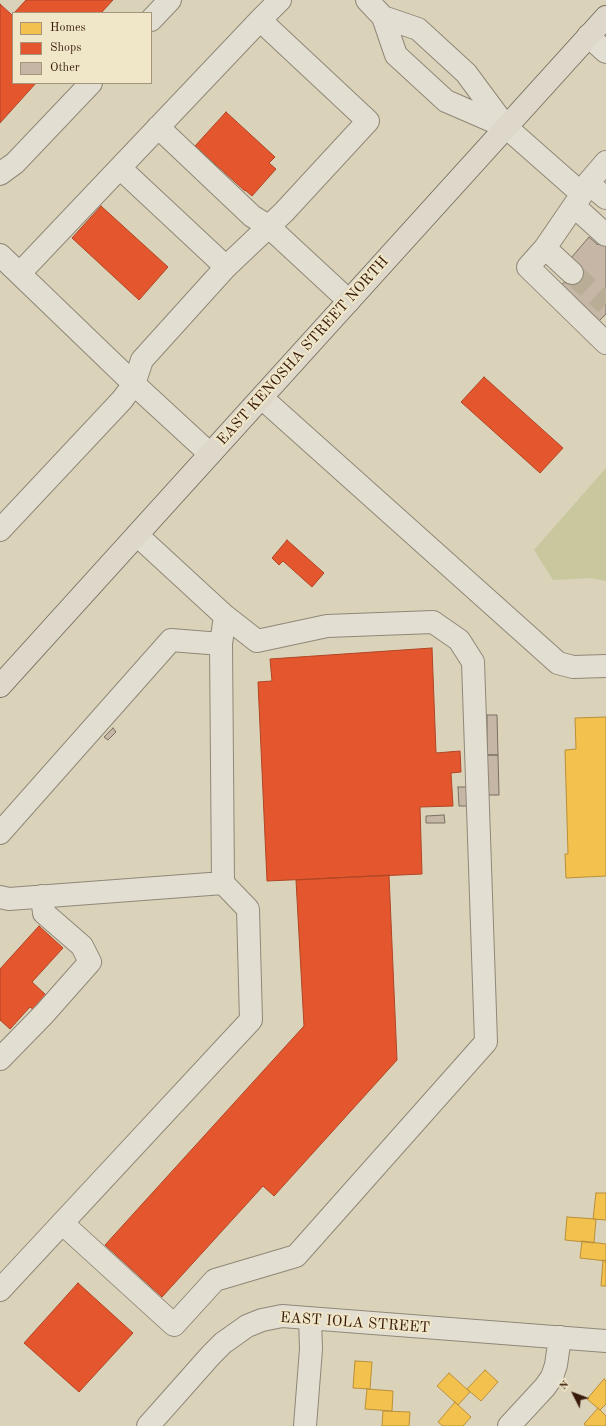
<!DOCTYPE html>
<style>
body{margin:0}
#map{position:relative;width:606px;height:1426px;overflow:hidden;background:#dad2b9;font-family:"Old Standard TT",serif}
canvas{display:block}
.legend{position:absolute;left:12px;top:12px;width:140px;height:72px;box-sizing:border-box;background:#f0e6c8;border:1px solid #a6947c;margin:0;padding:5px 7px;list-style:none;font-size:12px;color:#381a0b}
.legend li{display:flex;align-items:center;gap:8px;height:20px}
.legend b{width:20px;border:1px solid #a6947c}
.north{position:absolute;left:554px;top:1374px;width:40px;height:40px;-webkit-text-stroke:3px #f0e6c8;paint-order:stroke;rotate:312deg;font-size:11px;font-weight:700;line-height:16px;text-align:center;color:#381a0b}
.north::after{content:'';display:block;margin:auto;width:14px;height:18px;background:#381a0b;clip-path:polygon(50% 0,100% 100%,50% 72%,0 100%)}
</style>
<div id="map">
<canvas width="606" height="1426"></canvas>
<ul class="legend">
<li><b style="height:11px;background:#f2c14e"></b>Homes</li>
<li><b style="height:11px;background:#e4572e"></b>Shops</li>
<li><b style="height:11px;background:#c5b6a5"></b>Other</li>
</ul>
<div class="north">N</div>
</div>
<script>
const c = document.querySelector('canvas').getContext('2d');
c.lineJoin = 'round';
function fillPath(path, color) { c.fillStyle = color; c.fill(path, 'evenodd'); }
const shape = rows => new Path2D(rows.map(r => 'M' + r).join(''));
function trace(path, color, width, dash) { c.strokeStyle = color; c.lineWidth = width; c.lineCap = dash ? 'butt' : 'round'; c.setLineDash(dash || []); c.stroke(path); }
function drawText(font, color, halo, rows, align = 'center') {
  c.font = font + ' "Old Standard TT",serif'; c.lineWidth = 4; c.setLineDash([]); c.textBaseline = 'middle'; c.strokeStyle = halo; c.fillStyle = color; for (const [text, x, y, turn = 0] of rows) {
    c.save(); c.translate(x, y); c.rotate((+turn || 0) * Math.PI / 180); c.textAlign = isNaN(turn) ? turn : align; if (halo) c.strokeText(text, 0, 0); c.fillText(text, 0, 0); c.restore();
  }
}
fillPath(shape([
 [606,468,606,581,591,578,553,580,534,550]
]), '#c8c79e');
const homes = shape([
 [606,717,606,876,566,878,565,854,568,854,565,750,576,749,575,718,606,717],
 [596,1193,606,1193,606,1220,593,1219,596,1193],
 [567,1217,596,1219,594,1243,565,1240,567,1217],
 [582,1241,606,1244,606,1261,580,1258,582,1241],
 [603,1260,606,1261,606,1286,601,1286,603,1260],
 [355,1361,372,1362,370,1389,353,1388,355,1361],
 [485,1370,498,1382,481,1401,467,1389,485,1370],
 [449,1373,470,1392,458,1405,437,1386,449,1373],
 [604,1379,606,1381,606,1404,600,1410,587,1399,604,1379],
 [367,1389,393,1391,392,1411,365,1409,367,1389],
 [455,1402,471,1417,463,1426,443,1426,438,1422,455,1402],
 [598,1408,606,1416,606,1426,586,1426,584,1424,598,1408],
 [383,1411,410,1412,409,1426,382,1426,383,1411]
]);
fillPath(homes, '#f2c14e');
trace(homes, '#ba8f3a', 1);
const shops = shape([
 [26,0,113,0,101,13,14,13,26,0],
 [0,4,12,15,13,14,13,83,36,83,0,123,0,4],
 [226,112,275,157,269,163,276,169,252,196,245,190,245,191,195,146,226,112],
 [101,206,168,267,139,300,72,238,101,206],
 [484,377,563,448,540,473,461,402,484,377],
 [287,540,324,573,312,587,283,561,279,565,272,558,287,540],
 [432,648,436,753,460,751,461,772,451,773,453,806,420,807,422,874,267,881,258,682,272,681,270,659,432,648],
 [389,875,397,1060,274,1196,263,1186,162,1297,105,1245,304,1026,296,880,389,875],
 [39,926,63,948,32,982,47,996,34,1010,30,1007,10,1029,0,1020,0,969,39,926],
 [78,1283,133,1333,79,1392,24,1343,78,1283]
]);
fillPath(shops, '#e4572e');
trace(shops, '#b04524', 1);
const building = shape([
 [606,236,606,314,598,322,560,287,579,265,571,258,589,237,598,245,606,236],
 [487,715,497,715,498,755,487,755,487,715],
 [113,728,116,732,108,740,104,737,113,728],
 [487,755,498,755,499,795,488,795,487,755],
 [458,787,467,787,468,806,459,806,458,787],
 [444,815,445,823,426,823,426,816,444,815]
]);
fillPath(building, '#c5b6a5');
trace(building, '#797062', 1);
trace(shape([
 [572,273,606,304]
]), '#baad96', 22, [22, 11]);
const minor = shape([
 [367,0,383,17,396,55,446,101,506,127],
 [383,17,418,29,466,73,506,127,582,194,588,183,606,162],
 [151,20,170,0],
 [588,36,606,52],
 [158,127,252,216,268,226,349,301],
 [120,168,226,267],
 [0,174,15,163,91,83],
 [588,183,606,198],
 [582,194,545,248,528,267,606,343],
 [574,206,606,235],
 [545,248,572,273],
 [0,255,134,384,210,454],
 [20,273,260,20],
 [262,398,558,663,573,667,606,666],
 [0,530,122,400,134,384,142,360,226,267,284,212,368,121,260,20,280,0],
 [0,833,171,640,221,644],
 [0,897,9,899,223,883],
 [0,1059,44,1014,90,962,82,946,44,913,42,896],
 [62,1223,174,1325,215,1280,296,1256,486,1042,473,662,459,640,433,622,327,626,257,641,225,616,137,535],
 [0,1290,251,1020,248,909,223,883,221,644,225,616],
 [148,1426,211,1355,223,1343,247,1326,262,1320,282,1316,606,1341],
 [305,1426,311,1349,310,1319],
 [509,1426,545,1387,552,1377,556,1365,560,1337]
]);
const major = shape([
 [0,686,606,17]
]);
trace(minor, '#908878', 24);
trace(major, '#797062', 24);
trace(minor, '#e2ded1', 22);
trace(major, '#ddd8c9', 22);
drawText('15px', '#381a0b', '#f0e6c8', [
 ["EAST KENOSHA STREET NORTH",303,351,-48],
 ["EAST IOLA STREET",355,1323,4]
]);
</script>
